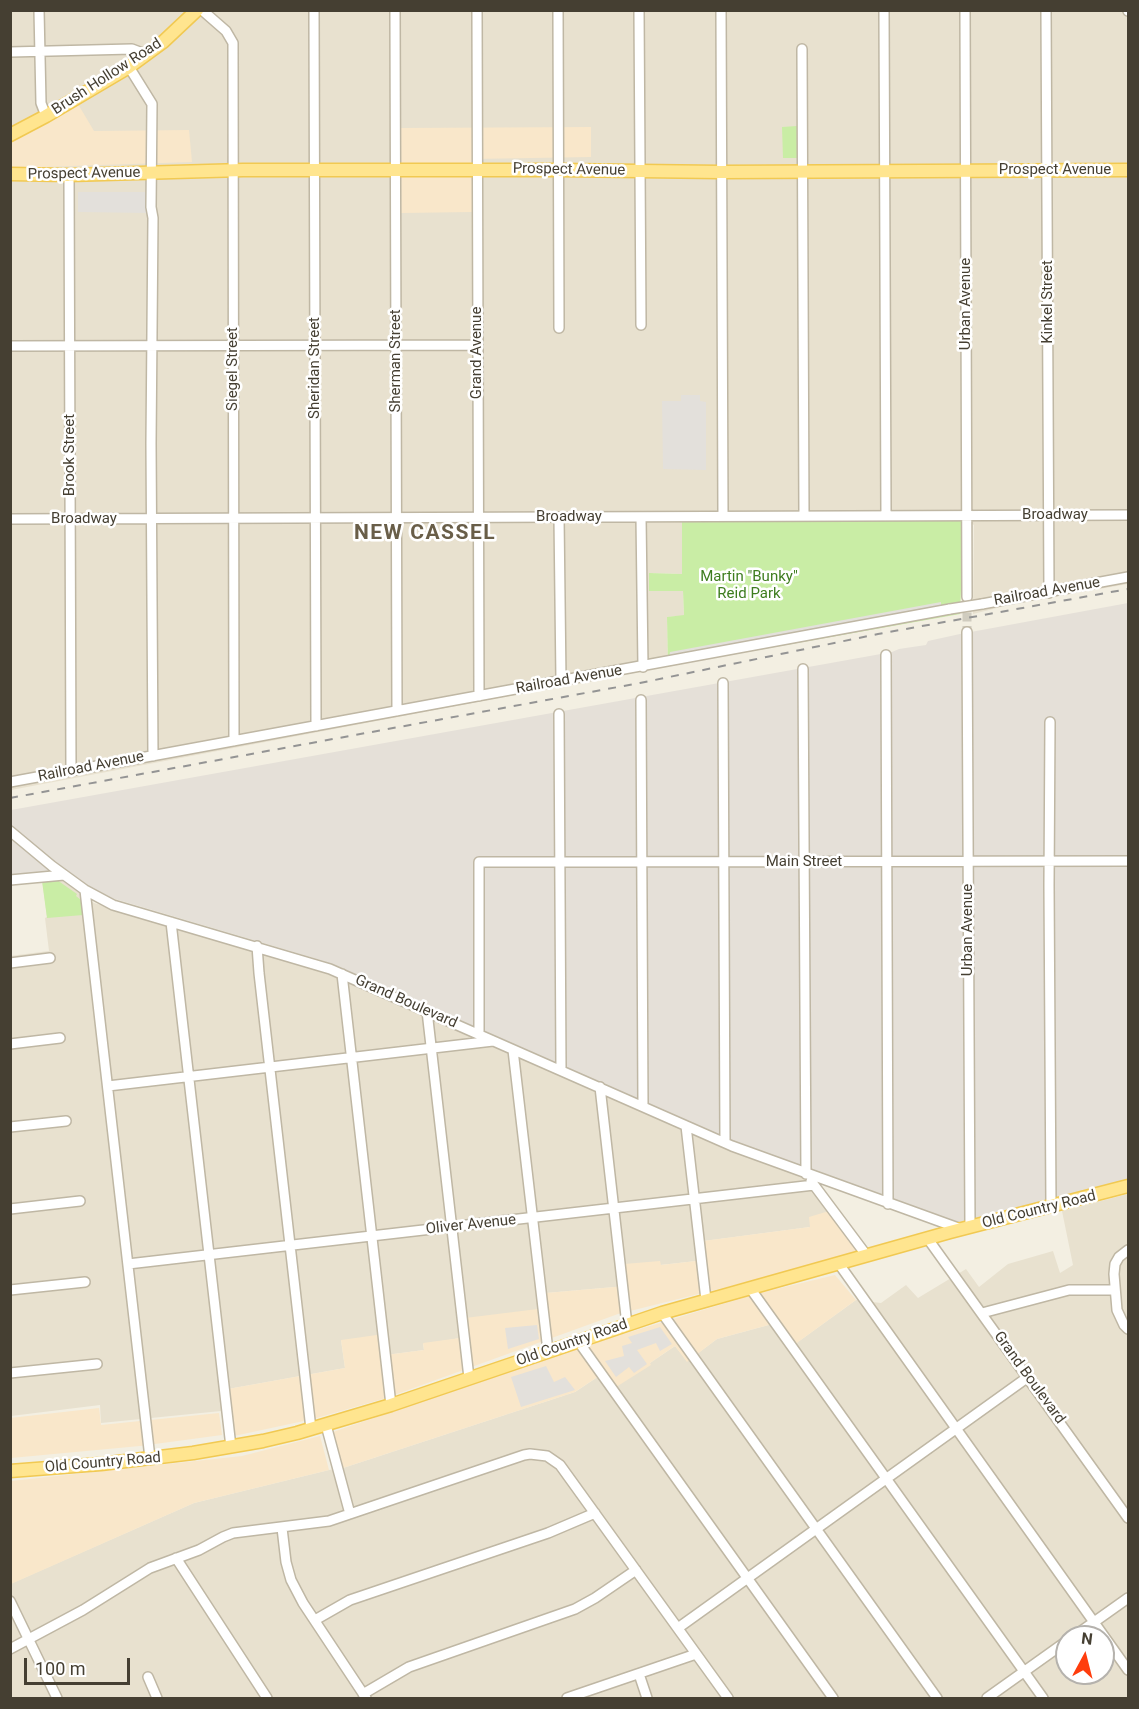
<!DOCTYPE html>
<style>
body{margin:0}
#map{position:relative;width:1139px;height:1709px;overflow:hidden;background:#f3efe2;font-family:Roboto,sans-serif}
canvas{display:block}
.frame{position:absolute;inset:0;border:12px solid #453f32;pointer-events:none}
.north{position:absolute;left:1055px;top:1625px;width:60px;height:60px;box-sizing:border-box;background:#fff;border:2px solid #b5b2ad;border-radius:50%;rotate:7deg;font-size:16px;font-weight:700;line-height:24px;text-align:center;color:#453f32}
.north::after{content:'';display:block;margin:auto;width:21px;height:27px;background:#ff3d0d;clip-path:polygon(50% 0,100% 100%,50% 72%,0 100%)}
.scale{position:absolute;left:24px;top:1658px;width:106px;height:27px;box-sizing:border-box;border:3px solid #453f32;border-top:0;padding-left:8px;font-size:18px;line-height:21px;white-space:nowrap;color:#453f32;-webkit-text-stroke:4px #fff;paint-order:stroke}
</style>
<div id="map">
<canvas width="1139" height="1709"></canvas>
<div class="frame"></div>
<div class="north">N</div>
<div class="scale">100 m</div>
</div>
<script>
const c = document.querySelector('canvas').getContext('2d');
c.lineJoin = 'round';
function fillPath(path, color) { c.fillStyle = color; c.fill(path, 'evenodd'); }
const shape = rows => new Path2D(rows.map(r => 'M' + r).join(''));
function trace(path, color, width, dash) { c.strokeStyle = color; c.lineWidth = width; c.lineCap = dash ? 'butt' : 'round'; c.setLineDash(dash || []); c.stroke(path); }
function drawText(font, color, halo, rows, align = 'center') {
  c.font = font + ' Roboto,sans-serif'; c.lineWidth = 5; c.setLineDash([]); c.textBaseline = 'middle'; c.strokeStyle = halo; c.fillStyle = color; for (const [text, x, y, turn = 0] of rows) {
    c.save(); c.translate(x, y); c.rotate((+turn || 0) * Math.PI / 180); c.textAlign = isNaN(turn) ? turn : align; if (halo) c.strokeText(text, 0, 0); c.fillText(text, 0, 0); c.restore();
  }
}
fillPath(shape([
 [11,11,1128,11,1128,584,1013,604,973,614,974,525,964,519,682,519,682,574,650,573,683,591,684,616,667,617,668,666,11,790],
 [59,878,94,903,320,971,803,1176,829,1211,810,1227,704,1241,706,1260,660,1265,660,1261,626,1286,546,1293,546,1308,467,1337,423,1344,424,1350,386,1355,341,1340,345,1368,228,1389,231,1410,101,1423,100,1405,11,1416,10,956,49,951,45,918,47,917,42,879],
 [1128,1194,1128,1698,11,1698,10,1584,194,1503,329,1470,343,1468,575,1392,602,1374,650,1363,675,1346,687,1361,717,1339,776,1323,795,1344,856,1300,881,1303,906,1285,918,1298,966,1269,979,1287,1008,1264,1053,1251,1060,1273,1073,1265,1062,1211],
 [1067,1637,1103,1637,1103,1673,1067,1673]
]), '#e8e1cf');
fillPath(shape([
 [78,104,94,131,189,130,192,162,11,168,10,142],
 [591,127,591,157,472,159,472,212,401,213,401,128],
 [829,1211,859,1254,618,1314,386,1398,313,1419,234,1436,228,1389,345,1368,341,1340,384,1334,386,1355,424,1350,423,1343,467,1337,465,1318,546,1308,546,1293,626,1286,624,1264,660,1261,661,1265,705,1260,703,1241,810,1227,809,1217],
 [835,1275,856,1300,794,1345,776,1323,717,1339,687,1362,675,1346,650,1363,651,1365,613,1389,602,1374,575,1392,343,1468,333,1432,584,1346,756,1294],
 [99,1408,101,1425,219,1413,222,1435,140,1446,11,1458,10,1418],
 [320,1436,329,1470,194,1503,11,1584,11,1481,242,1456]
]), '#f9e7ca');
fillPath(shape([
 [1128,603,1128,1182,960,1224,802,1168,710,1132,324,961,105,896,62,870,11,875,11,810,892,652,899,649,926,645,928,641,960,634]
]), '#e5e0d8');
fillPath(shape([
 [797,126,798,158,783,158,782,127],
 [682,519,964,519,960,614,668,666,667,617,684,615,683,591,649,591,649,573,682,574],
 [57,880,77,894,76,896,81,900,83,915,47,918,42,881]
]), '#c9eda5');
fillPath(shape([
 [78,192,146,192,146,213,78,212],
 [681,395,700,395,700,401,706,402,706,470,663,469,662,401,681,401],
 [941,602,941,605,943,606,669,658,670,652],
 [537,1325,539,1339,508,1349,505,1328],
 [660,1327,672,1344,660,1351,656,1343,637,1350,647,1364,634,1373,629,1367,616,1377,605,1361,624,1356,622,1346,632,1343,628,1337],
 [546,1366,554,1382,565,1377,575,1390,521,1407,511,1377]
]), '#e3e0db');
trace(shape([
 [967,599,967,632]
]), '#d0ccbf', 9, [9, 4.5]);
const minor = shape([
 [39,10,41,103,46,116],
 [202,10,226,31,233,43,234,741],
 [314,10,316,726],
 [395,10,397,711],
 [477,10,479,696],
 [558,10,559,328],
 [639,10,641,325],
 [721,10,723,516],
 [884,10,886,516],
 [965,10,967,597],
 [1046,10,1049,593],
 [1128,10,1128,11],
 [802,49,804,516],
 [10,52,132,49,145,54],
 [129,67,152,104,151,207,153,218,151,443,153,756],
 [69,175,71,771],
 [10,346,477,345],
 [559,517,561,681],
 [641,517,643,667],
 [10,519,1128,515],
 [982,604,1128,577],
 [967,632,970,1227],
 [886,655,888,1204],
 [803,669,806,1174],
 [723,683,725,1142],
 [641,700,643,1106],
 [559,714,561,1070],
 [1050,722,1049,885,1051,1207],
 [10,782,950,609],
 [10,831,52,866,85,890,113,905,330,969,732,1146,961,1229],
 [10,880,64,875],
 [85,890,150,1458],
 [171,922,231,1447],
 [257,946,259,973,311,1429],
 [10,963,50,958],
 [342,974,391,1405],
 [427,1011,469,1378],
 [479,1034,479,862,1128,861],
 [10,1044,60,1038],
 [513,1050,548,1351],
 [108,1086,493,1041],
 [600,1087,627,1325],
 [686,1126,706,1300],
 [10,1127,66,1121],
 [811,1181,867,1256],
 [10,1209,80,1201],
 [928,1239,1128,1518],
 [1128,1250,1119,1257,1115,1264,1114,1274,1117,1310,1124,1325,1128,1329],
 [128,1264,814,1185],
 [839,1264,1128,1670],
 [750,1288,1043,1698],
 [10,1290,85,1282],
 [662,1313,937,1698],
 [982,1313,1069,1290,1115,1290],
 [578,1341,833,1698],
 [10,1373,97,1364],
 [326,1425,350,1514],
 [282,1528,286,1562,291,1580,303,1603,366,1698],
 [176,1558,267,1698],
 [10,1601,57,1698],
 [315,1620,350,1600,548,1533,595,1513],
 [678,1628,1028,1377],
 [1073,1637,1128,1598],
 [10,1649,83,1610,150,1568,199,1550,223,1537,233,1533,329,1521,524,1455,530,1454,547,1456,560,1465,728,1698],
 [639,1674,647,1698],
 [148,1677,157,1698],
 [363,1694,409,1667,575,1609,595,1598,636,1570],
 [567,1698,696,1654],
 [987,1698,1067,1641]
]);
const major = shape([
 [10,135,46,116,129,67,163,42,197,10],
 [10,174,69,175,243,170,558,170,721,172,1128,170],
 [10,1471,101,1464,193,1453,263,1441,297,1433,391,1405,662,1313,950,1232,1128,1186]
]);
trace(minor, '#bfb7a4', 12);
trace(major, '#f1c952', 15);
trace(minor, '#fff', 9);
trace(major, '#ffe58f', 12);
trace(shape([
 [10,798,640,683,878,634,1128,589]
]), '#949494', 2, [8, 8]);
const minorBridge = shape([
 [950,609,982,604]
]);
trace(minorBridge, '#bfb7a4', 12, []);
trace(minorBridge, '#fff', 9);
drawText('15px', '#453f32', '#fff', [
 ["Brush Hollow Road",107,77,-33],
 ["Prospect Avenue",569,170,1],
 ["Prospect Avenue",1055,170],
 ["Prospect Avenue",84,174,-1],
 ["Kinkel Street",1048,302,-90],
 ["Urban Avenue",966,304,-90],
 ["Grand Avenue",477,353,-90],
 ["Sherman Street",396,361,-90],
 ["Sheridan Street",315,368,-90],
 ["Siegel Street",233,369,-90],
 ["Brook Street",70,455,-90],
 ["Broadway",1055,515],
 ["Broadway",569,517],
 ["Broadway",84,519],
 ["Railroad Avenue",1047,592,-10],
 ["Railroad Avenue",569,680,-10],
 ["Railroad Avenue",91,767,-11],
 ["Main Street",804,862],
 ["Urban Avenue",968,930,-90],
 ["Grand Boulevard",406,1002,24],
 ["Old Country Road",1039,1210,-14],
 ["Oliver Avenue",471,1225,-6],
 ["Old Country Road",572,1343,-19],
 ["Grand Boulevard",1029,1378,54],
 ["Old Country Road",103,1463,-5]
]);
drawText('15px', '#3e7d1f', '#fff', [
 ["Martin \"Bunky\"",749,577],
 ["Reid Park",749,594]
]);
c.letterSpacing = '1.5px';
drawText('bold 21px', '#695e48', '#fff', [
 ["NEW CASSEL",425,534]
]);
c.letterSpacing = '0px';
</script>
